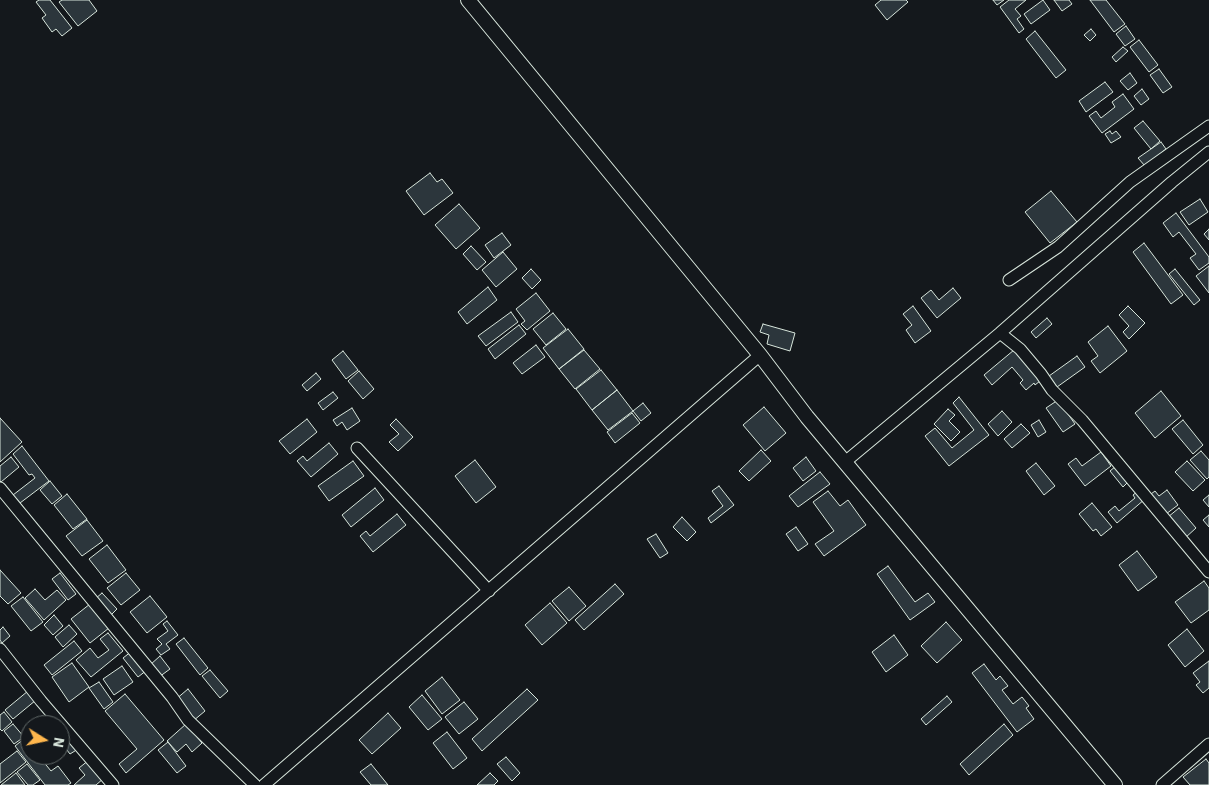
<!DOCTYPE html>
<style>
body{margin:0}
#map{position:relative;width:1209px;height:785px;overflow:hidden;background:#14181c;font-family:"IBM Plex Sans",sans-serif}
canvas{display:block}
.north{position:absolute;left:20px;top:715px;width:50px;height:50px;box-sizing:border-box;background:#14181c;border:1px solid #626a69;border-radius:50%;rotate:100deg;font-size:14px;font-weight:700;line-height:20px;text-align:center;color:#d8e6dc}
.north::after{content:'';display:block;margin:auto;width:18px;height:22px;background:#ffb74d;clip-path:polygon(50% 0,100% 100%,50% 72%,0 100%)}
</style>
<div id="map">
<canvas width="1209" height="785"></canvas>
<div class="north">N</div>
</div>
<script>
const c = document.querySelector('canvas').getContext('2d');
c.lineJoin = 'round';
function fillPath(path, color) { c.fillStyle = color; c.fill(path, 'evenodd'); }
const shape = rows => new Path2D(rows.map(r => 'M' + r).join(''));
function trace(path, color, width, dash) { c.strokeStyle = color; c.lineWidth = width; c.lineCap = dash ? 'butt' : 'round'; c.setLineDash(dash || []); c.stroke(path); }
const building = shape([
 [39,0,50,0,72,28,62,36,56,29,52,32,42,18,46,15,36,2,39,0],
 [62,0,89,0,97,11,78,26,59,2,62,0],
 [881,0,906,0,908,2,887,20,875,5,881,0],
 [993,0,1004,0,997,5,993,0],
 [1009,0,1026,0,1015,9,1021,16,1017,19,1024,29,1019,33,1000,7,1009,0],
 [1043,0,1050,10,1031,24,1024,14,1043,0],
 [1054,0,1069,0,1072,4,1062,11,1054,0],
 [1090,0,1106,0,1125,24,1114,32,1090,0],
 [1126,26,1135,39,1125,46,1116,34,1126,26],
 [1091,29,1096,35,1090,41,1084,35,1091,29],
 [1035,31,1066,70,1056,78,1026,39,1035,31],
 [1139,40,1158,65,1149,72,1130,47,1139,40],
 [1123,47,1128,51,1116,62,1112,57,1123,47],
 [1159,69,1172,87,1163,93,1150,75,1159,69],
 [1130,73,1137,83,1128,90,1120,81,1130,73],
 [1105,82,1113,92,1086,112,1079,101,1105,82],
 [1142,89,1149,99,1141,105,1134,96,1142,89],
 [1123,94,1134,109,1102,133,1089,116,1096,111,1101,118,1115,107,1112,102,1123,94],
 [1143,121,1160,141,1151,149,1134,128,1143,121],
 [1110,131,1112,134,1116,131,1121,137,1111,143,1105,134,1110,131],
 [1161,142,1166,149,1145,166,1138,158,1161,142],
 [430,173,437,182,442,179,453,193,424,215,406,191,430,173],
 [1051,191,1077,222,1050,243,1025,212,1051,191],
 [1200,199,1208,212,1189,225,1180,212,1200,199],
 [459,204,480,228,456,249,435,225,459,204],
 [1176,213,1209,257,1209,263,1199,270,1190,258,1196,254,1179,232,1173,237,1163,223,1176,213],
 [1209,229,1209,240,1204,234,1209,229],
 [502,233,511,245,494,258,485,245,502,233],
 [1144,243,1183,295,1171,304,1133,252,1144,243],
 [471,246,486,262,477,270,463,254,471,246],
 [503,252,517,269,496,287,482,270,503,252],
 [1209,266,1209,293,1196,276,1209,266],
 [531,269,541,280,532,289,522,278,531,269],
 [1175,269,1200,300,1194,305,1169,274,1175,269],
 [488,287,497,300,467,324,458,312,488,287],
 [953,288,961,298,937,318,921,298,931,290,939,300,953,288],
 [536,293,550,311,527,330,521,324,525,321,516,309,536,293],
 [913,306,931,331,915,343,906,330,912,325,903,314,913,306],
 [1128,306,1145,323,1129,339,1123,332,1129,326,1119,315,1128,306],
 [511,312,518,322,486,346,478,336,511,312],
 [553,313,566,329,546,345,533,329,553,313],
 [1047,318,1052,324,1036,338,1031,332,1047,318],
 [763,324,795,333,790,351,767,344,769,335,760,332,763,324],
 [519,325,526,334,495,359,488,349,519,325],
 [1108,326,1127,351,1100,373,1091,361,1098,356,1088,342,1108,326],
 [568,329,584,349,559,369,543,348,568,329],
 [536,345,545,357,522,374,513,363,536,345],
 [584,350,600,369,575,389,559,369,584,350],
 [1014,350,1040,381,1035,385,1034,383,1026,390,1020,383,1023,380,1012,367,992,385,984,375,1014,350],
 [343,351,358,370,346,379,332,360,343,351],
 [1077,356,1085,367,1057,387,1049,376,1077,356],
 [601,370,617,390,592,410,576,389,601,370],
 [359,371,374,389,363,399,348,381,359,371],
 [316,373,321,379,307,391,302,385,316,373],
 [617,390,633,411,608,430,592,410,617,390],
 [1161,391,1181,416,1155,438,1135,413,1161,391],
 [333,392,338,398,323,410,318,403,333,392],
 [959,397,989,435,949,466,925,436,935,428,952,448,974,430,953,403,959,397],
 [1058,400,1075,424,1063,432,1046,408,1058,400],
 [643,403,651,413,641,421,633,411,643,403],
 [764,407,786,433,765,451,743,425,764,407],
 [352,408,360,421,347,430,342,422,337,426,333,420,352,408],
 [948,409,955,415,949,421,960,432,951,441,934,424,948,409],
 [1002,411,1012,422,998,436,988,424,1002,411],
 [632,413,640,423,615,443,607,432,632,413],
 [0,418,22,442,0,462,0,418],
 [307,419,317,432,290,454,279,441,307,419],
 [396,419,413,437,398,451,389,442,399,434,390,425,396,419],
 [1039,420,1046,432,1038,437,1031,425,1039,420],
 [1183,420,1203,445,1193,454,1172,429,1183,420],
 [1021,424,1030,433,1012,448,1004,439,1021,424],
 [329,443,338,454,311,477,297,461,303,456,307,461,329,443],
 [22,446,49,481,20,503,13,495,35,478,32,474,29,475,13,454,22,446],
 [761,450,771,461,749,481,739,471,761,450],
 [1201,451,1209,460,1209,477,1207,479,1190,460,1201,451],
 [1101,452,1111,466,1085,486,1068,464,1076,458,1082,466,1101,452],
 [11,457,19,467,1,482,0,481,0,466,11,457],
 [806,457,816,471,803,481,793,468,806,457],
 [475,460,496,487,476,503,455,476,475,460],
 [353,461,364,476,329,501,318,486,353,461],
 [1187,461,1205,480,1193,491,1175,472,1187,461],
 [1036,463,1055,486,1044,495,1026,471,1036,463],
 [1116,466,1129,481,1123,487,1110,471,1116,466],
 [820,472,830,484,798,507,789,496,820,472],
 [50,481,62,496,52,504,40,490,50,481],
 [719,486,734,505,711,523,708,518,723,506,712,491,719,486],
 [375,488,384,500,351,527,342,515,375,488],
 [1167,490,1178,505,1166,514,1151,494,1155,491,1159,496,1167,490],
 [828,491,840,506,848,500,866,525,824,556,815,544,834,531,813,502,828,491],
 [1138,491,1145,499,1117,523,1108,512,1115,506,1119,511,1135,498,1133,495,1138,491],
 [67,494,87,519,73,529,54,505,67,494],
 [1209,495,1209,507,1203,500,1209,495],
 [1092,503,1112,527,1101,536,1096,529,1093,531,1079,514,1092,503],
 [1179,508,1196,528,1185,538,1168,517,1179,508],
 [397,514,406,525,373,552,360,536,366,531,370,536,397,514],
 [1209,515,1209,527,1203,520,1209,515],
 [682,517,696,532,687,541,673,527,682,517],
 [87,520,103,541,82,556,66,536,87,520],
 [796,527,808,544,798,551,786,534,796,527],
 [656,534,668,553,660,558,647,539,656,534],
 [107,545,126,570,108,583,89,559,107,545],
 [1137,551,1157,577,1138,591,1119,565,1137,551],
 [888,566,915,602,928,593,935,602,910,620,877,574,888,566],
 [0,570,21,593,8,604,0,596,0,570],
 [60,573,76,594,68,600,52,579,60,573],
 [126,573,140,590,121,605,107,588,126,573],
 [1204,581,1209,588,1209,610,1191,623,1175,602,1204,581],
 [615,584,624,594,584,630,575,620,615,584],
 [569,587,586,606,569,621,552,601,569,587],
 [35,589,45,600,57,590,66,600,44,620,25,598,35,589],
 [102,593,117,609,110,616,95,599,102,593],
 [150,596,167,617,147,633,130,612,150,596],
 [23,597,43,622,31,631,11,606,23,597],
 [550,603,567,623,542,645,525,625,550,603],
 [90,604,109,628,90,643,71,619,90,604],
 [54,615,63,626,53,635,44,625,54,615],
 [167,621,178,635,166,644,170,649,161,655,156,649,162,644,157,639,168,631,163,624,167,621],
 [946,622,962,640,937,663,921,646,946,622],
 [69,625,77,634,63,647,55,637,69,625],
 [3,627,10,636,2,643,0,640,0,630,3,627],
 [1187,629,1204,651,1185,667,1168,645,1187,629],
 [108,633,123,651,91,677,76,660,90,648,98,658,109,650,100,639,108,633],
 [894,635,908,655,886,672,872,652,894,635],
 [184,638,208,668,200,675,176,644,184,638],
 [74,641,82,651,52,675,44,665,74,641],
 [132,651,147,670,138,677,123,658,132,651],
 [160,656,170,669,159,677,150,665,160,656],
 [1209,661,1209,688,1203,693,1196,685,1200,682,1193,673,1209,661],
 [72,663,89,687,69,702,52,677,72,663],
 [984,664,996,680,1000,676,1008,686,1002,690,1013,704,1022,697,1029,706,1026,708,1034,719,1017,732,972,673,984,664],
 [122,666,133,682,114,695,103,679,122,666],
 [210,670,228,691,220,698,202,676,210,670],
 [442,677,460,700,442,714,425,691,442,677],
 [99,682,113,702,104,709,89,688,99,682],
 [188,689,205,711,193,721,175,700,188,689],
 [527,689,538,700,482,751,472,739,527,689],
 [28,691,36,700,13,719,5,710,28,691],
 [125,694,164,740,126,773,119,764,137,749,105,711,125,694],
 [422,695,442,719,428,730,409,707,422,695],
 [947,696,952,702,926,725,921,719,947,696],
 [464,702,478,719,459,734,445,717,464,702],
 [4,712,12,722,2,731,0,729,0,715,4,712],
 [388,713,401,728,372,754,359,740,388,713],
 [13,724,24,737,14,744,4,731,13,724],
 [186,724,202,743,192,752,186,744,177,752,167,741,186,724],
 [1004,724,1013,735,969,775,960,764,1004,724],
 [60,726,78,749,70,754,60,741,60,726],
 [447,732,467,758,453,769,433,743,447,732],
 [25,738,30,744,30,755,38,755,51,771,58,766,71,783,68,785,45,785,15,746,25,738],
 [168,742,186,766,177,773,158,750,168,742],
 [17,751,26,762,0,783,0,764,17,751],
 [506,757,520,773,512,781,497,764,506,757],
 [1206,759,1209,763,1209,785,1190,785,1183,777,1206,759],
 [89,760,104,778,96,785,74,785,85,775,79,768,89,760],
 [27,764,40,780,33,785,28,785,17,772,27,764],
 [371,764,388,785,371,785,360,772,371,764],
 [16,773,25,785,1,785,16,773],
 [490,773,498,781,494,785,477,785,490,773]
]);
fillPath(building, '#2c363c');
trace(building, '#d8e6dc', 1);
const minor = shape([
 [1009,280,1058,247,1130,182,1209,126],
 [1000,333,1020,349,1041,374,1052,390,1082,420,1209,572],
 [357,448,489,591],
 [845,462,1000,333,1172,182,1209,152],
 [0,488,172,697,188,720,255,785],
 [0,649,41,701,113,785],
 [264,785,760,355],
 [1162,785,1209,744]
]);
const tertiary = shape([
 [468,0,760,355,807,417,1115,785]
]);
trace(minor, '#d8e6dc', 13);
trace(tertiary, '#d8e6dc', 16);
trace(minor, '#14181c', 11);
trace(tertiary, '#14181c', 14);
</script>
